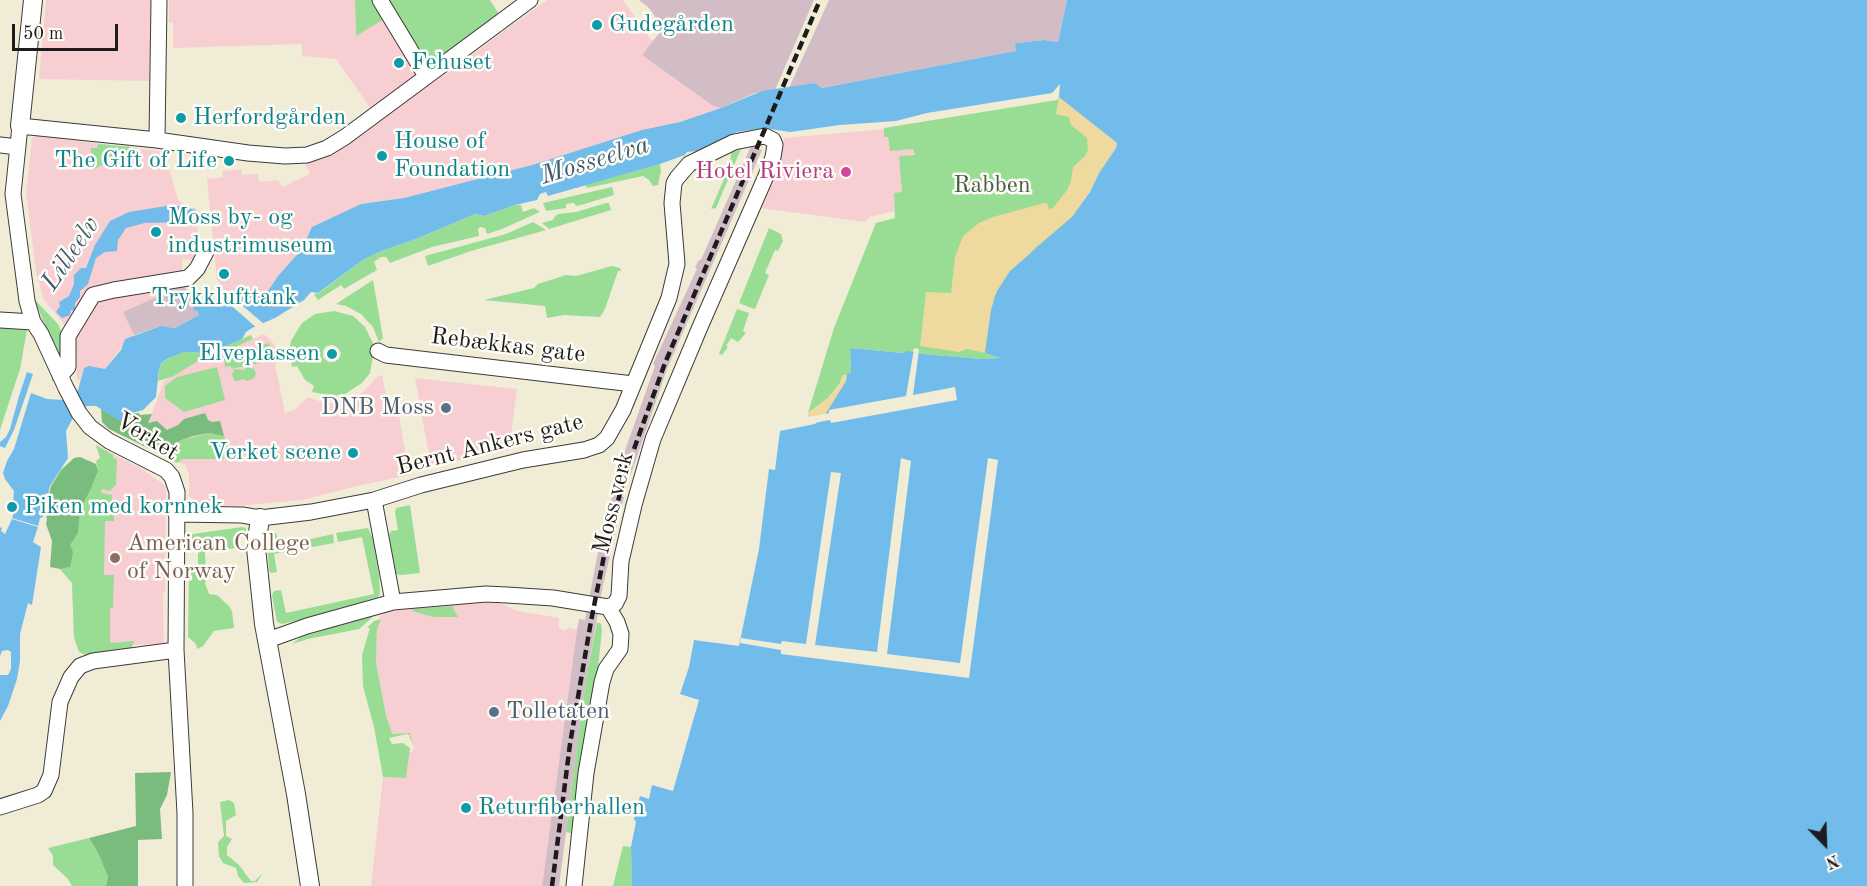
<!DOCTYPE html>
<meta charset="utf-8">
<style>
body{margin:0}
#map{position:relative;width:1867px;height:886px;overflow:hidden;background:#f1ecd6;font-family:"Old Standard TT",serif}
canvas{display:block}
.north{position:absolute;left:1795px;top:814px;width:60px;height:60px;-webkit-text-stroke:4px #fdfcf7;paint-order:stroke;rotate:157deg;font-size:16px;font-weight:700;line-height:24px;text-align:center;color:#1c1c1c}
.north::after{content:'';display:block;margin:auto;width:21px;height:27px;background:#1c1c1c;clip-path:polygon(50% 0,100% 100%,50% 72%,0 100%)}
.scale{position:absolute;left:12px;top:24px;width:106px;height:27px;box-sizing:border-box;border:3px solid #1c1c1c;border-top:0;padding-left:8px;font-size:18px;line-height:21px;white-space:nowrap;color:#1c1c1c;-webkit-text-stroke:4px #fdfcf7;paint-order:stroke}
</style>
<div id="map">
<canvas width="1867" height="886"></canvas>
<div class="north">N</div>
<div class="scale">50 m</div>
</div>
<script>
const c = document.querySelector('canvas').getContext('2d');
c.lineJoin = 'round';
function fillPath(path, color) { c.fillStyle = color; c.fill(path, 'evenodd'); }
const shape = rows => new Path2D(rows.map(r => 'M' + r).join(''));
function trace(path, color, width, dash) { c.strokeStyle = color; c.lineWidth = width; c.lineCap = dash ? 'butt' : 'round'; c.setLineDash(dash || []); c.stroke(path); }
function drawText(font, color, halo, rows, align = 'center') {
  c.font = font + ' "Old Standard TT",serif'; c.lineWidth = 5; c.setLineDash([]); c.textBaseline = 'middle'; c.strokeStyle = halo; c.fillStyle = color; for (const [text, x, y, turn = 0] of rows) {
    c.save(); c.translate(x, y); c.rotate((+turn || 0) * Math.PI / 180); c.textAlign = isNaN(turn) ? turn : align; if (halo) c.strokeText(text, 0, 0); c.fillText(text, 0, 0); c.restore();
  }
}
fillPath(shape([
 [46,0,151,0,151,81,39,79],
 [169,0,355,0,356,35,386,18,420,72,371,109,336,59,302,56,302,44,173,48,173,23,169,22],
 [547,0,623,0,653,42,642,55,713,106,721,108,680,122,627,135,532,165,404,198,361,204,311,234,302,249,278,276,268,291,234,298,224,291,217,279,207,179,223,177,222,171,241,169,242,175,258,174,259,182,278,180,282,187,310,174,305,164,333,154,341,149],
 [910,124,919,183,895,203,895,211,869,217,866,222,760,208,780,160,784,138,896,128],
 [36,136,159,151,162,161,167,161,178,200,189,208,196,208,199,249,195,249,196,257,193,260,182,259,183,285,123,312,134,335,124,344,105,369,84,368,80,380,77,379,76,341,60,319,44,300,36,272,26,193,32,138],
 [264,334,274,344,278,363,275,364,285,413,294,410,308,397,319,401,332,403,354,397,362,393,378,376,382,375,388,405,391,410,398,409,409,475,353,487,303,500,235,506,200,505,189,496,189,475,185,465,130,439,148,424,164,381,206,356,213,357],
 [415,378,517,389,509,450,431,466],
 [96,445,142,469,166,486,165,592,163,593,164,644,133,645,133,648,83,654,78,649,74,637,72,583,60,569,98,471,96,461,100,458],
 [487,601,498,602,518,611,559,618,559,627,563,631,569,628,577,630,542,886,371,886,383,777,406,778,409,752,412,752,414,747,410,733,392,735,386,715,376,663,377,629,381,614,390,611]
]), '#f7cfd3');
fillPath(shape([
 [639,0,814,0,775,90,755,93,721,108,713,106,642,55,663,28,649,8],
 [829,0,1067,0,1058,42,1044,40,1017,43,1015,43,1017,51,822,88,815,83,789,88],
 [751,146,762,150,667,369,631,474,630,476,617,473,655,366,653,364,697,269,695,267,699,260,701,260],
 [183,285,195,301,193,309,197,311,199,315,175,328,161,326,134,335,123,312],
 [613,494,624,497,603,585,586,679,559,886,542,886,577,630,579,619,585,620,597,557]
]), '#d2bdc7');
fillPath(shape([
 [355,0,376,0,386,18,356,36],
 [383,0,490,0,499,14,423,69],
 [1059,97,1103,132,1072,217,985,353,1000,358,982,359,923,354,918,353,919,349,914,348,913,352,903,353,850,348,851,374,842,376,840,383,828,398,808,413,834,328,876,223,895,218,894,193,902,192,899,156,915,155,913,149,890,151,888,137,884,137,884,128,1057,100],
 [98,144,132,147,140,150,128,156,113,155,102,165,92,170,91,148,97,148],
 [741,149,716,208,711,209,730,165,731,153],
 [660,164,661,171,658,185,653,186,649,180,643,176,587,188,585,185],
 [612,187,614,195,581,205,576,206,574,203,571,203,566,204,566,208,546,211,543,203],
 [606,203,609,203,611,210,549,229,542,223,553,220,555,216,558,214,576,212],
 [515,205,521,205,523,212,534,208,540,212,502,229,487,234,485,228,480,227,478,229,479,236,432,247,390,263,386,257,381,257,374,262,377,270,344,289,341,285,318,300,314,294,319,293,363,260,379,252,421,237,475,214,484,216],
 [533,222,546,230,471,251,428,266,425,256,506,234],
 [769,228,781,234,783,241,778,251,775,250,765,273,769,275,755,309,751,308,739,303],
 [612,266,620,268,621,271,618,271,605,309,600,317,564,315,547,318,545,306,484,300,534,288,538,284,566,275,576,276],
 [373,280,383,338,379,342,373,327,361,314,346,306,336,304],
 [34,299,58,324,61,331,64,339,62,365],
 [737,309,749,313,743,331,746,333,738,342,731,338,726,346,728,347,722,355,719,354],
 [334,311,353,316,365,327,373,343,374,350,370,373,362,383,345,394,333,396,312,392,314,386,305,380,297,366,292,367,289,351,291,341,302,323,315,314],
 [333,345,338,348,341,353,339,359,334,362,328,362,323,357,323,351,326,346],
 [0,325,27,330,20,369,0,430],
 [251,335,253,339,213,357,206,356,172,377,158,381,159,370,162,362,177,354,183,352,209,353],
 [268,343,270,345,273,360,231,369,231,366,225,367,224,359],
 [217,367,225,400,184,412,165,398,165,386,177,377],
 [248,367,254,369,256,373,254,378,247,381,243,379,237,381,234,380,232,374,235,369,243,370],
 [209,433,224,436,228,451,223,459,183,459,177,463,162,455,179,441],
 [96,445,113,455,113,457,117,460,116,485,110,491,102,489,101,493,112,495,112,506,114,507,114,521,105,521,104,575,114,575,113,608,110,608,110,643,134,641,131,649,88,656,79,652,74,637,72,583,60,569,70,567,70,545,80,509,90,491,98,471,96,461,100,458],
 [410,505,420,573,401,575,396,574,389,535,391,531,398,530,395,512,396,508],
 [242,527,246,528,247,534,238,538,239,544,237,548,205,552,206,581,205,583,209,594,217,595,229,606,232,611,234,628,214,631,203,646,197,649,196,644,188,637,189,567,198,567,198,550,189,550,188,536,193,534],
 [368,528,373,539,379,576,380,594,378,597,303,619,282,624,277,622,272,595,274,591,281,590,286,613,374,594,362,537,338,542,336,533],
 [271,533,276,533,280,546,333,534,334,543,274,554,277,572,271,573,269,571,267,541],
 [452,606,458,617,433,617,412,611,413,609],
 [376,614,359,629,308,639,292,644,301,637],
 [381,619,377,629,376,663,386,715,392,734,410,733,414,748,409,735,407,734,389,738,392,744,403,743,410,748,406,778,383,777,374,727,363,686,362,655,370,628,367,628,374,621],
 [597,622,601,624,602,630,596,688,571,833,566,832,586,679],
 [229,800,234,803,236,815,226,821,226,836,232,839,227,847,227,855,239,865,251,881,255,881,263,873,257,882,244,883,238,876,236,868,223,863,219,856,218,842,224,836,220,802],
 [89,838,98,853,108,877,106,886,72,886,68,879,53,865,53,856,48,848],
 [623,846,631,847,632,886,613,886]
]), '#99dd95');
fillPath(shape([
 [101,409,121,421,123,421,128,414,139,413,140,415,152,414,148,423,157,421,167,430,178,425,184,419,205,413,208,420,212,422,220,421,224,436,209,433,193,436,179,441,162,455,109,429,102,422],
 [80,457,96,464,98,471,90,491,80,509,78,533,70,545,73,552,70,567,60,569,50,567,52,541,46,524,47,519,44,506,48,499,51,486,61,470,74,458],
 [171,772,167,795,160,809,162,839,138,840,138,886,106,886,108,877,98,853,89,838,136,826,135,773]
]), '#7abc7e');
fillPath(shape([
 [1059,97,1117,143,1116,148,1099,173,1090,192,1072,217,1035,248,994,297,985,353,967,349,959,352,920,346,926,292,951,293,955,257,963,236,979,223,993,217,1044,203,1047,203,1049,209,1053,208,1067,190,1071,181,1073,167,1085,156,1088,150,1087,138,1071,125,1069,117,1056,114],
 [847,374,846,381,826,414,808,417,808,413,828,398,840,384,842,376]
]), '#eeda9e');
fillPath(shape([
 [1067,0,1867,0,1867,886,632,886,631,847,636,822,634,819,640,796,649,799,652,785,673,791,699,700,680,694,689,667,694,640,739,646,759,549,769,469,775,470,780,431,815,424,825,415,846,381,847,374,851,373,850,348,903,353,908,351,923,354,982,359,1000,358,985,353,991,310,997,291,1010,271,1072,217,1090,192,1099,173,1116,148,1117,143,1059,97,1060,84,1052,93,927,113,896,121,840,125,790,132,764,128,737,132,697,151,687,152,685,155,660,164,548,196,546,192,540,194,537,200,515,205,484,216,475,214,421,237,379,252,363,260,318,293,311,292,304,300,275,318,252,328,246,332,242,339,209,353,183,352,169,358,162,362,159,369,156,397,143,410,125,415,122,422,96,406,86,406,73,418,66,431,68,458,50,486,43,517,40,518,38,526,12,518,15,509,13,503,14,491,5,479,3,473,7,461,14,449,31,393,47,399,64,400,78,390,84,368,89,366,105,369,121,350,125,339,161,326,175,328,199,315,197,311,193,310,195,301,208,303,227,301,268,291,278,276,302,249,312,227,361,204,404,198,532,165,642,130,680,122,721,108,762,91,815,83,822,88,1016,51,1015,43,1017,43,1044,40,1058,42],
 [166,206,179,206,196,210,198,222,145,223,126,228,118,240,117,251,105,252,96,258,88,284,80,291,80,297,75,303,75,310,71,310,70,315,62,318,56,312,60,306,59,302,69,296,74,284,74,275,81,268,86,268,95,245,110,221,129,212],
 [27,372,33,374,14,430,5,448,0,446,0,442,6,437,10,429,19,396],
 [12,519,38,527,33,542,41,547,32,605,28,603,20,634,20,661,17,679,8,706,0,721,0,675,8,675,11,669,11,652,8,650,2,651,0,656,0,527,2,528,1,531,5,534]
]), '#72bceb');
fillPath(shape([
 [231,296,264,324,266,326,258,329,225,300],
 [914,349,919,350,913,395,955,387,957,400,831,423,830,420,809,424,809,422,821,415,829,413,829,410,906,396],
 [901,458,911,461,887,654,960,663,988,458,998,460,969,678,781,654,781,650,740,643,741,638,781,644,782,641,806,644,831,472,841,473,815,645,877,652]
]), '#f1ecd6');
const minor = shape([
 [380,0,426,76],
 [157,140,159,0],
 [0,145,18,147],
 [0,320,33,322],
 [378,351,386,355,633,384],
 [60,376,68,367,68,336,93,295,114,290,188,278,197,269,207,250],
 [374,500,393,602],
 [176,514,242,515,260,518,311,512,374,500,421,485,523,460,584,450,599,445,607,438,623,410,669,298,677,264,672,203,674,183,677,178,689,164,734,142,765,136,773,140,775,145,773,157,766,176,700,327,653,439,634,505,621,561,619,596,615,604,608,607,617,622,621,634,620,649,606,669,602,682,586,773,574,886],
 [268,640,307,626,393,602,486,594,507,595,553,598,608,607],
 [0,807,38,795,44,791,51,775,60,702,71,677,80,666,93,661,176,650],
 [185,886,185,813,176,650,177,492,172,477,166,470,109,441,90,427,79,413,66,388,41,334,33,322,27,301,13,194,20,126,157,140,248,153,285,156,307,155,327,148,345,137,530,0]
]);
const tertiary = shape([
 [20,126,33,0],
 [260,518,256,548,264,624,296,794,310,886]
]);
trace(minor, '#3c3b38', 17);
trace(tertiary, '#3c3b38', 20);
trace(minor, '#fff', 15);
trace(tertiary, '#fff', 18);
trace(shape([
 [552,886,570,744,591,621,604,556,625,474,665,363,820,0]
]), '#1c1c1c', 4.5, [9, 4.5]);
for (const [x, y, r, color] of [
 [597,25,6,"#0f9aa8"],
 [399,63,6,"#0f9aa8"],
 [181,118,6,"#0f9aa8"],
 [382,156,6,"#0f9aa8"],
 [229,161,6,"#0f9aa8"],
 [846,172,6,"#d1479c"],
 [156,232,6,"#0f9aa8"],
 [224,274,6,"#0f9aa8"],
 [332,354,6,"#0f9aa8"],
 [446,408,6,"#5c6f8a"],
 [353,453,6,"#0f9aa8"],
 [12,507,6,"#0f9aa8"],
 [115,558,6,"#8d6e63"],
 [494,712,6,"#5c6f8a"],
 [466,808,6,"#0f9aa8"]
]) { const dot = new Path2D(); dot.arc(x, y, r, 0, 2 * Math.PI); c.fillStyle = color; c.fill(dot); trace(dot, '#fdfcf7', 2); }
drawText('24px', '#0d838f', '#fdfcf7', [
 ["Gudegården",609,25],
 ["Fehuset",411,63],
 ["Herfordgården",193,118],
 ["House of",394,142],
 ["Foundation",394,170],
 ["The Gift of Life",217,161,"right"],
 ["Moss by- og",168,218],
 ["industrimuseum",168,246],
 ["Trykklufttank",224,298,"center"],
 ["Elveplassen",320,354,"right"],
 ["Verket scene",341,453,"right"],
 ["Piken med kornnek",24,507],
 ["Returfiberhallen",478,808]
], 'left');
drawText('24px', '#b23c85', '#fdfcf7', [
 ["Hotel Riviera",834,172]
], 'right');
drawText('24px', '#486046', '#fdfcf7', [
 ["Rabben",992,186]
]);
drawText('24px', '#1c1c1c', '#fdfcf7', [
 ["Rebækkas gate",508,346,7],
 ["Verket",147,437,32],
 ["Bernt Ankers gate",490,445,-14],
 ["Moss verk",614,503,-76]
]);
drawText('24px', '#4e5e75', '#fdfcf7', [
 ["DNB Moss",434,408],
 ["Tolletaten",506,712,"left"]
], 'right');
drawText('24px', '#785e54', '#fdfcf7', [
 ["American College",127,544],
 ["of Norway",127,572]
], 'left');
drawText('italic 26px', '#3e5c6f', '#fdfcf7', [
 ["Mosseelva",595,161,-17],
 ["Lilleelv",71,254,-56]
]);
</script>
